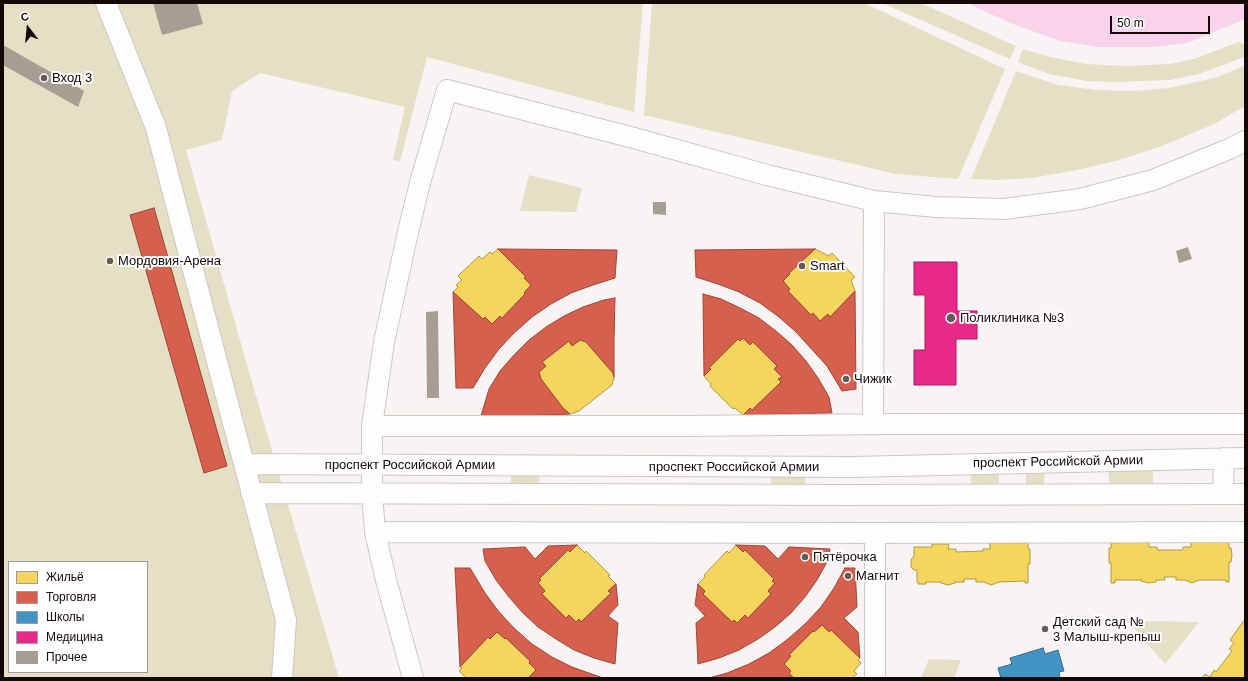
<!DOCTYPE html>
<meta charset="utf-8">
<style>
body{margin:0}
#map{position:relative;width:1248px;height:681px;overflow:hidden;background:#f8f4f3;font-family:Helvetica,sans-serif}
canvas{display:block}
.frame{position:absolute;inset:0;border:4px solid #140906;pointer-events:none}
.legend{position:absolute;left:8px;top:561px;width:140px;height:112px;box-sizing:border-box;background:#fff;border:1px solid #a19d9b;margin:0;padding:5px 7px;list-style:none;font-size:12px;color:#140906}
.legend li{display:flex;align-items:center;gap:8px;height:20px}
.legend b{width:20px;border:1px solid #a19d9b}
.north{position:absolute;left:8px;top:8px;width:40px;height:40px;-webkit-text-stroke:3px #fff;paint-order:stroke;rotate:344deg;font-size:11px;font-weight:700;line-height:16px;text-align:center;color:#140906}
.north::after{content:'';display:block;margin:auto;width:14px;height:18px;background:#140906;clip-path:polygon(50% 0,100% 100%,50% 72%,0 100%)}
.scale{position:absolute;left:1110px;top:16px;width:100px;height:18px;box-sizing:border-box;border:2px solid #140906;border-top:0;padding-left:5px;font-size:12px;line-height:14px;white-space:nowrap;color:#140906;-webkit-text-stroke:3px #fff;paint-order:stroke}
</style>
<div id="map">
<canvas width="1248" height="681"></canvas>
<div class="frame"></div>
<ul class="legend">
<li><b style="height:11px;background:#f6d55c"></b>Жильё</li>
<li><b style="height:11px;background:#d6604d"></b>Торговля</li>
<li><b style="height:11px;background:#4393c3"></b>Школы</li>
<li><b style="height:11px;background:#e7298a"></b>Медицина</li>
<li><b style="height:11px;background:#a89d92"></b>Прочее</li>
</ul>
<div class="north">С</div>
<div class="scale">50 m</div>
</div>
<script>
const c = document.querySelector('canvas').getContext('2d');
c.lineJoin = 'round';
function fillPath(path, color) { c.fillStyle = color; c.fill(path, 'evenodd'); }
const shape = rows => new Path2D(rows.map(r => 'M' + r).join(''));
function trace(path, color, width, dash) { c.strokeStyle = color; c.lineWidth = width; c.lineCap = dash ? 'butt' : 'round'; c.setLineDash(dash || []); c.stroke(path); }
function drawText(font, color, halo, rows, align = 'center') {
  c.font = font + ' Helvetica,sans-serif'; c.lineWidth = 4; c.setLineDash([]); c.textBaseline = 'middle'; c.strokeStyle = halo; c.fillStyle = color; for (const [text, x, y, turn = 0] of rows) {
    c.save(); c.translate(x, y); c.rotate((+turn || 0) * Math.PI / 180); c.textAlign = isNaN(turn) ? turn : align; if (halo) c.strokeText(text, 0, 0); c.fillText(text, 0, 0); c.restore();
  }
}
fillPath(shape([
 [3,3,643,3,634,112,427,57,400,161,393,160,405,107,260,73,232,91,222,140,186,150,249,372,339,678,3,678],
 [9,562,147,562,147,672,9,672],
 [652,3,864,3,1005,69,958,179,896,174,644,115],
 [882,3,921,3,1016,46,1010,59],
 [1239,42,1245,45,1245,57,1244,57,1199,74,1170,80,1114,82,1087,81,1049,74,1018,62,1023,49,1050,57,1086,64,1125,66,1169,64,1194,59],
 [1245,66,1245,106,1214,124,1162,146,1119,160,1078,170,1031,178,996,180,971,179,1016,71,1058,85,1097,90,1133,91,1169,88,1214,78],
 [529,175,582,188,576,212,520,211],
 [1109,469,1153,469,1153,483,1109,483],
 [511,471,540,472,539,486,511,486],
 [999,471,999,485,971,486,971,472],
 [1026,472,1045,472,1044,487,1026,486],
 [805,473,805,489,771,489,771,474],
 [1128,621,1199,622,1165,664],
 [929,659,961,660,954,678,921,678]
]), '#e5dfc5');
fillPath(shape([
 [967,3,1245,3,1245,19,1188,43,1153,47,1098,47,1060,41,1010,23]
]), '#f9d3eb');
const homes = shape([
 [498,249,526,277,524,278,531,285,524,293,525,294,502,318,500,316,492,324,485,317,483,319,453,292,458,287,456,285,462,280,458,276,479,256,482,259,490,252,492,254,498,249],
 [815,249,829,256,832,253,855,277,851,280,855,291,830,317,828,314,820,321,813,313,811,315,788,291,790,289,783,281,790,274,789,273,815,249],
 [743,338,750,345,753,342,777,366,774,369,782,377,778,379,781,382,752,410,750,408,743,415,735,408,733,409,710,386,711,384,704,376,711,369,709,368,738,339,740,341,743,338],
 [580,340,586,342,613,373,614,377,612,385,579,411,570,414,563,408,541,379,539,372,546,366,542,362,569,341,572,346,580,340],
 [1149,542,1149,547,1157,547,1157,550,1183,550,1183,547,1191,547,1191,542,1229,542,1229,548,1231,548,1232,555,1231,562,1229,562,1229,582,1226,582,1226,580,1199,580,1192,583,1185,580,1176,580,1176,577,1164,577,1165,580,1156,580,1156,582,1149,583,1141,581,1142,580,1115,580,1115,583,1111,583,1111,563,1109,563,1109,548,1111,548,1111,543,1149,542],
 [990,543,1028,543,1028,549,1030,549,1030,564,1028,564,1028,583,1025,583,1025,581,999,582,991,585,984,582,976,582,976,579,964,579,964,582,955,582,955,583,948,585,941,583,941,582,926,582,926,584,918,584,918,582,917,582,917,570,914,570,911,567,911,560,914,556,914,547,932,547,932,544,949,544,948,549,956,549,956,552,983,551,983,549,990,549,990,543],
 [577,545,585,553,586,551,610,575,608,576,616,584,608,591,611,593,581,622,579,619,576,622,569,615,566,618,542,594,545,591,538,583,541,580,539,579,568,550,570,552,577,545],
 [736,545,743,552,745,550,774,579,772,581,775,583,768,591,771,594,748,618,745,615,737,623,734,620,732,622,703,594,705,591,698,584,705,577,704,575,727,551,729,553,736,545],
 [1245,619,1245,678,1202,678,1205,674,1210,677,1214,670,1216,672,1232,651,1229,649,1234,643,1230,640,1245,619],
 [822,625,829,632,831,630,860,658,858,660,861,663,854,671,857,674,852,678,794,678,789,673,791,671,784,664,791,656,789,655,813,631,814,632,822,625],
 [497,632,505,639,506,638,530,661,529,663,536,670,529,677,530,678,466,678,459,671,462,668,460,667,488,637,490,639,497,632]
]);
fillPath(homes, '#f6d55c');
trace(homes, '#b29842', 1);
const shops = shape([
 [154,208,227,466,204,473,130,215,154,208],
 [498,249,617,250,615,278,593,285,571,293,551,304,532,317,514,333,499,349,485,368,473,388,456,388,453,292,483,319,485,317,492,324,500,316,502,318,525,294,524,293,531,285,524,278,526,277,498,249],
 [815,249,789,273,790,274,783,281,790,289,788,291,811,315,813,313,820,321,828,314,830,317,855,291,856,389,842,391,827,366,796,332,779,317,760,303,739,292,718,284,696,277,695,250,815,249],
 [703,294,721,299,740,308,759,318,776,331,792,345,806,361,818,378,829,397,832,413,743,415,750,408,752,410,781,382,778,379,782,377,774,369,777,366,753,342,750,345,743,338,740,341,738,339,709,368,711,369,704,376,703,294],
 [615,298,614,340,614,377,613,373,586,342,580,340,572,346,569,341,542,362,546,366,539,372,541,379,563,408,570,414,523,416,481,416,489,389,500,371,514,355,529,340,546,327,564,316,583,307,604,300,615,298],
 [577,545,570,552,568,550,539,579,541,580,538,583,545,591,542,594,566,618,569,615,576,622,579,619,581,622,611,593,608,591,616,584,618,605,608,616,618,623,615,664,594,658,574,650,556,639,538,627,523,613,509,597,496,580,485,561,483,549,525,547,535,559,548,546,577,545],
 [736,545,765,546,778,559,789,547,830,549,828,560,817,580,805,597,791,613,775,627,758,639,739,650,719,658,698,664,696,623,705,616,695,605,698,584,705,591,703,594,732,622,734,620,737,623,745,615,748,618,771,594,768,591,775,583,772,581,774,579,745,550,743,552,736,545],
 [455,568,470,568,485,593,499,612,515,629,532,644,552,657,572,667,603,678,530,678,529,677,536,670,529,663,530,661,506,638,505,639,497,632,490,639,488,637,460,667,455,568],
 [845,568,855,568,857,607,844,618,858,632,860,658,831,630,829,632,822,625,814,632,813,631,789,655,791,656,784,664,791,671,789,673,794,678,709,678,727,673,749,664,769,653,788,639,805,624,821,607,834,588,845,568]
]);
fillPath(shops, '#d6604d');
trace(shops, '#9c4638', 1);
const schools = shape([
 [1043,648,1045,654,1058,650,1064,671,1059,672,1060,678,1001,678,998,668,1012,664,1010,658,1043,648]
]);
fillPath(schools, '#4393c3');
trace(schools, '#356a8a', 1);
const health = shape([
 [914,262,957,262,957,311,977,311,977,339,956,339,956,385,914,385,914,350,925,350,925,295,914,295,914,262]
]);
fillPath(health, '#e7298a');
trace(health, '#a81f62', 1);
fillPath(shape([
 [153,3,197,3,203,24,162,35],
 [3,45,84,91,78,107,3,65],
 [653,202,666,202,666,215,653,214],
 [1188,247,1192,259,1179,263,1176,251],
 [438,311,439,398,427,398,426,312]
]), '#a89d92');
const minor = shape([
 [106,3,156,128,233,423,286,620,282,678],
 [873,424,874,201],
 [372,426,680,426,892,424,1245,424],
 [244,464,853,467,1245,458],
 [251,493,848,495,1245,494],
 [1223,494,1224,458],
 [375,532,875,533,1245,532],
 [413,678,386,580,375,532,372,493,372,426,384,342,408,232,421,179,447,90,634,138,767,175,874,201,936,207,1004,209,1080,199,1153,180,1229,149,1245,141],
 [875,678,875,533]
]);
trace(minor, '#cec6c3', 22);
trace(minor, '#fefdfd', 20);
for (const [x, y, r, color] of [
 [44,78,4,"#645b59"],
 [110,261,4,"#645b59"],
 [802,266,4,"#645b59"],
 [951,318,5,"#645b59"],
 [846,379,4,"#645b59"],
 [805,557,4,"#645b59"],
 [848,576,4,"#645b59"],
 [1045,629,4,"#645b59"]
]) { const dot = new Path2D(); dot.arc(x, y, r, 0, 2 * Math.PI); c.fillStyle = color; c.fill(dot); trace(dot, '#fff', 1.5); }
drawText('13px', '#140906', '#fff', [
 ["Вход 3",52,78],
 ["Мордовия-Арена",118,261],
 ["Smart",810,266],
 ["Поликлиника №3",960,318],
 ["Чижик",854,379],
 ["Пятёрочка",813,557],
 ["Магнит",856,576],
 ["Детский сад №",1053,622],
 ["3 Малыш-крепыш",1053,637]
], 'left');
drawText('13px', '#140906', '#fff', [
 ["проспект Российской Армии",1058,462,-1],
 ["проспект Российской Армии",410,465],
 ["проспект Российской Армии",734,467]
]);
</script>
